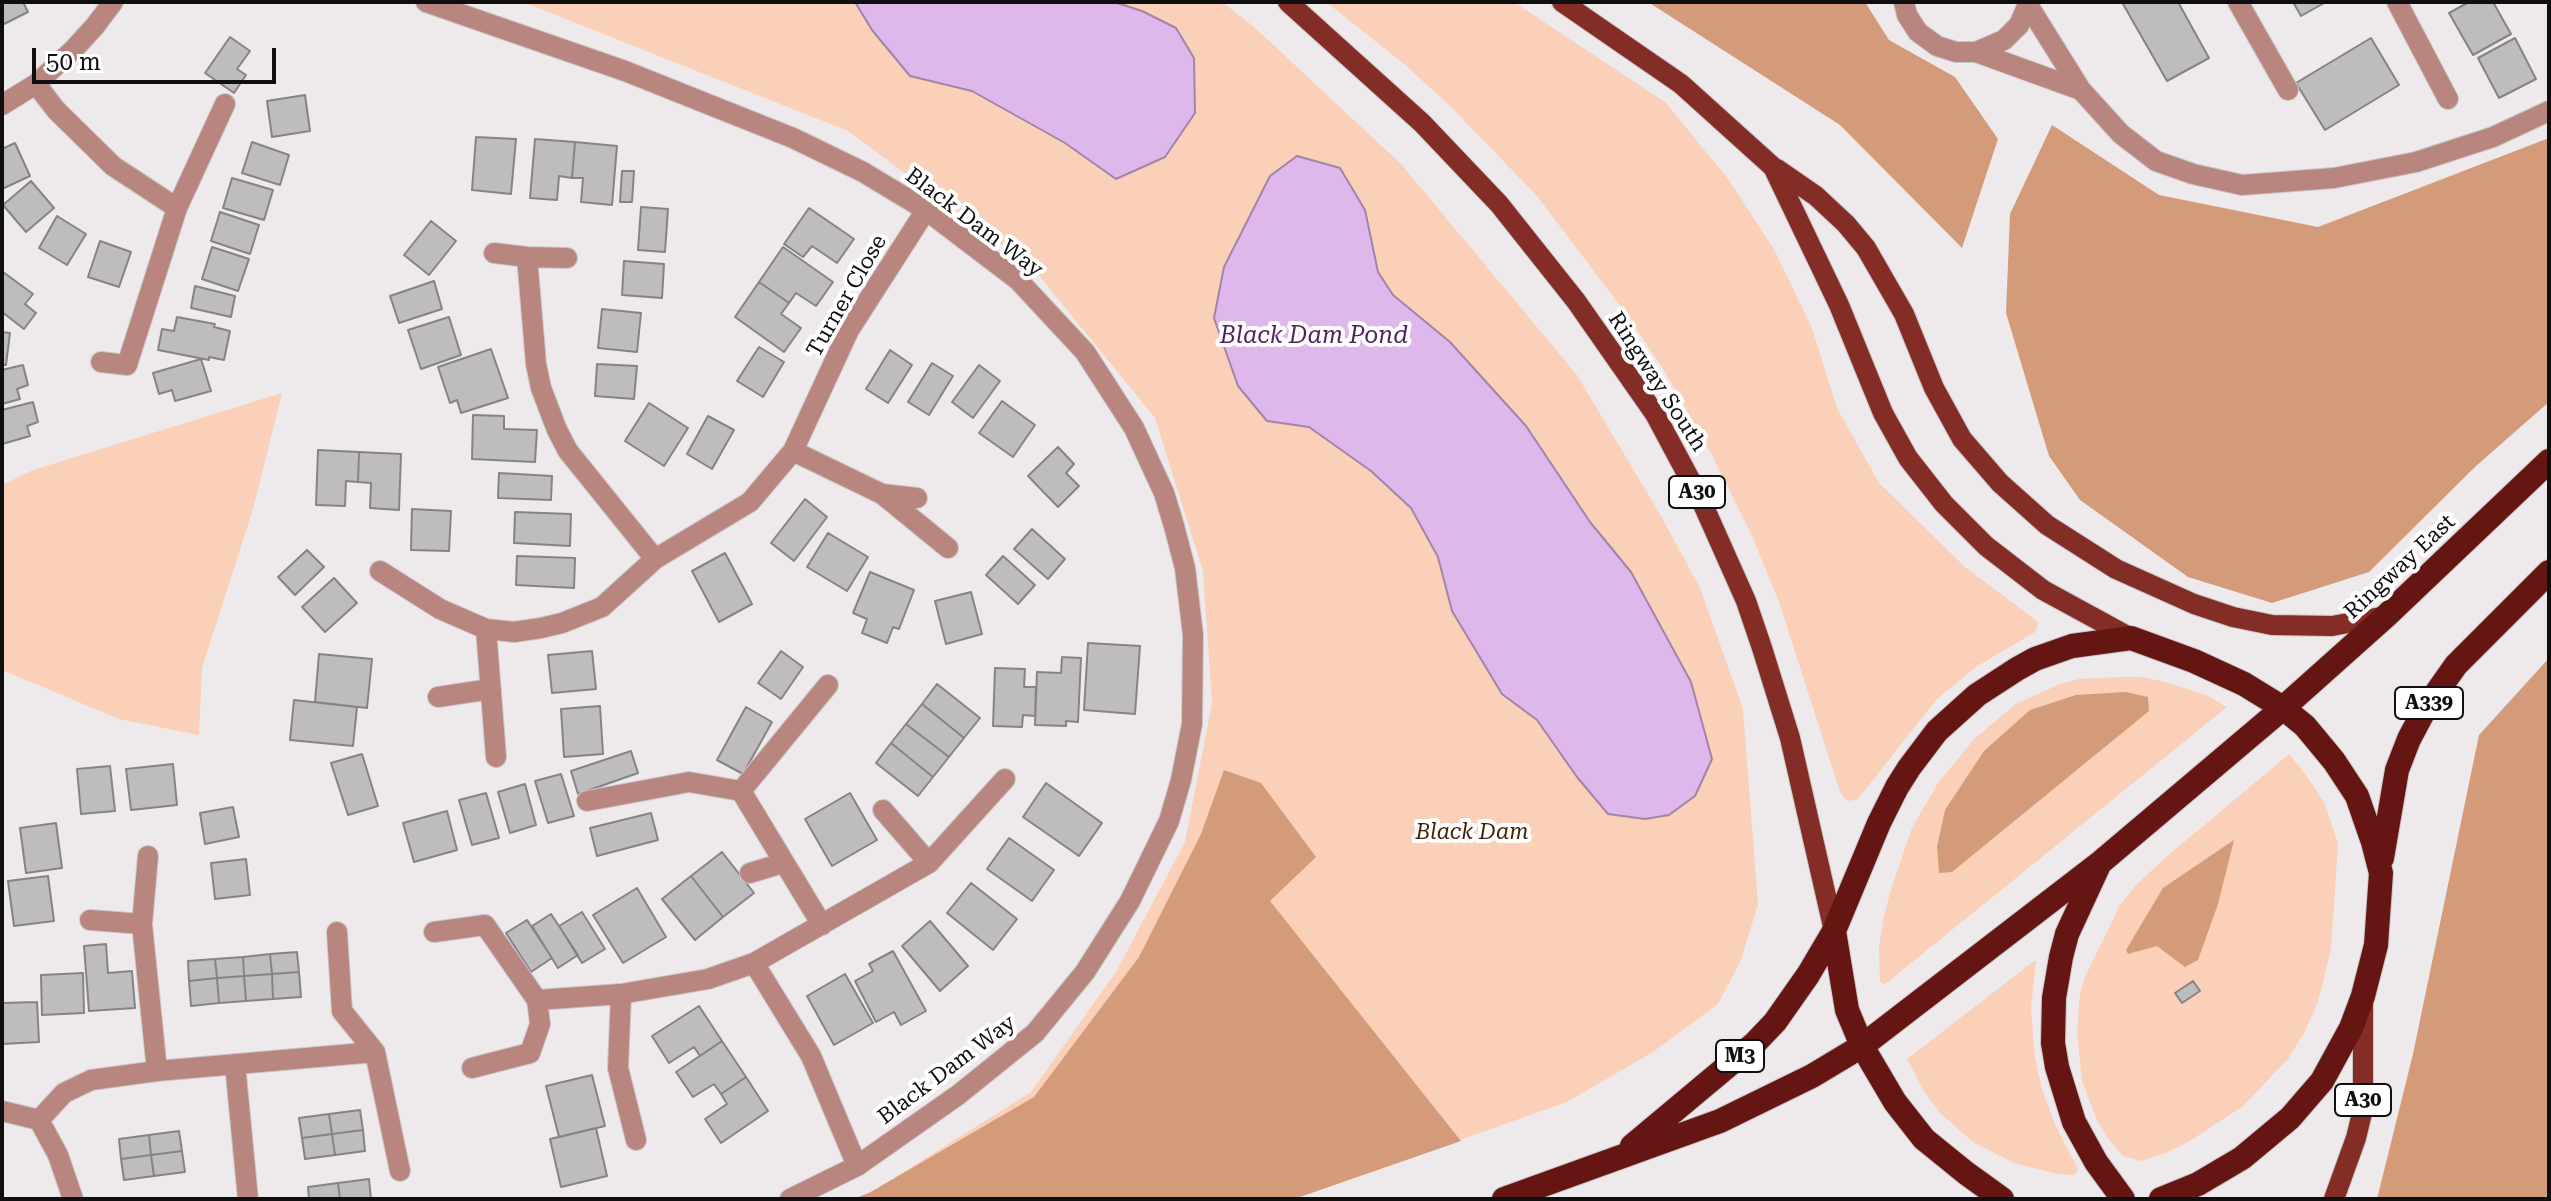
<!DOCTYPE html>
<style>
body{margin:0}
#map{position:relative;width:2551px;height:1201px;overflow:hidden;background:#eeeaeb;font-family:"Roboto Serif",serif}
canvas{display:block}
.frame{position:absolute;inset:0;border:4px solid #100f0f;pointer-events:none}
.scale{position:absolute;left:32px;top:48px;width:244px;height:36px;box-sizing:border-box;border:4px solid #100f0f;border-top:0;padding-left:10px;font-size:24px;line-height:28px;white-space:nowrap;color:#100f0f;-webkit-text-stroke:6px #fff;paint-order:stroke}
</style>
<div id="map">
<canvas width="2551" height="1201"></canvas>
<div class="frame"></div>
<div class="scale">50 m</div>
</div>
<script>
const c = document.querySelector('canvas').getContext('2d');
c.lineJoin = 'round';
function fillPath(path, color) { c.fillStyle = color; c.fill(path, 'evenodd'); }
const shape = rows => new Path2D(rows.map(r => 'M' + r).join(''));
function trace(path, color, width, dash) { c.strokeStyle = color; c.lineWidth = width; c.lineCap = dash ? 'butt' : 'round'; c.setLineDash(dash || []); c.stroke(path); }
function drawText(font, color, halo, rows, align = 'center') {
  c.font = font + ' "Roboto Serif",serif'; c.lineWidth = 8; c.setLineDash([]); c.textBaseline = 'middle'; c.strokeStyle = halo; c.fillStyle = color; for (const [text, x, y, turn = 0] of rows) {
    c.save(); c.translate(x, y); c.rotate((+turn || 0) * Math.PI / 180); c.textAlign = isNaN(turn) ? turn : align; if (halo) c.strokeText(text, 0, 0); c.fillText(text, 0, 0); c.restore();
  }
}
fillPath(shape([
 [523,2,1222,2,1253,26,1401,164,1577,375,1661,516,1700,588,1743,709,1758,904,1741,960,1718,1004,1653,1052,1567,1102,1294,1199,855,1199,875,1190,1031,1092,1116,972,1185,842,1212,703,1203,571,1155,418,1032,267,848,131],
 [1326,2,1514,2,1666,103,1729,180,1775,251,1812,328,1837,408,1879,483,1966,568,2037,621,2038,625,2035,632,1976,667,1936,700,1858,799,1849,801,1844,798,1839,789,1779,602,1752,536,1713,457,1664,370,1624,311,1537,196,1449,105,1404,64],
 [282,393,253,509,202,668,199,735,119,719,2,670,2,485,33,470],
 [2122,677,2142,677,2165,682,2206,695,2227,707,1884,985,1880,981,1879,947,1884,915,1892,886,1912,828,1938,783,1975,738,2016,704,2060,684,2079,679],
 [2289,754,2306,775,2325,804,2338,844,2331,949,2318,1002,2304,1033,2288,1059,2242,1107,2188,1142,2166,1153,2141,1161,2123,1156,2107,1137,2097,1120,2082,1081,2077,1034,2080,993,2085,977,2120,905,2137,884,2165,858],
 [2034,961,2036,961,2031,1009,2035,1058,2042,1089,2055,1125,2078,1169,2075,1175,2058,1174,2014,1163,1973,1142,1941,1114,1925,1093,1907,1059]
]), '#fad0b8');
fillPath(shape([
 [1648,2,1865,2,1889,40,1955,77,1998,139,1962,248,1840,125],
 [2052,125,2159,195,2318,227,2549,138,2549,402,2476,466,2369,572,2272,603,2188,577,2080,500,2049,456,2006,313,2010,214],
 [2549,658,2549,1199,2377,1199,2413,1054,2479,735],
 [2126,692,2148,697,2149,711,1952,872,1939,873,1937,847,1945,810,1984,751,2030,710,2076,695],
 [1224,770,1261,783,1316,857,1270,901,1461,1141,1294,1199,853,1199,869,1193,1034,1097,1139,957,1201,834],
 [2234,840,2218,904,2198,960,2185,967,2157,946,2128,954,2126,950,2163,888]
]), '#d49b7a');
const water = shape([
 [855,2,1114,2,1142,11,1176,28,1194,58,1195,113,1165,157,1116,179,1065,143,972,91,910,76,872,30,855,2],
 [1297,156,1340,168,1365,210,1378,272,1393,295,1450,342,1526,426,1590,522,1631,572,1691,682,1712,759,1695,796,1669,815,1645,819,1608,814,1577,777,1537,720,1502,694,1452,611,1438,557,1411,508,1371,471,1309,427,1267,421,1238,386,1214,318,1224,267,1270,176,1297,156]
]);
fillPath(water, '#dfb8eb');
trace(water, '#a185a9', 2);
const building = shape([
 [2,2,23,2,28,12,2,25,2,2],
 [2126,2,2178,2,2209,58,2167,81,2123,4,2126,2],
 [2293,2,2326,2,2301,16,2293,2],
 [2469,2,2493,2,2511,34,2473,55,2449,13,2469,2],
 [230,37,250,51,237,69,246,75,234,93,205,73,230,37],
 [2371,38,2399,85,2325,130,2296,83,2371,38],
 [2515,38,2536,79,2499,98,2478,58,2515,38],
 [305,95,310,131,272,137,267,101,305,95],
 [476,137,516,139,511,194,472,190,476,137],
 [535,139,575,142,572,178,559,176,557,200,530,198,535,139],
 [252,142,289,155,280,185,242,173,252,142],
 [575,142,617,146,612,205,581,202,583,178,572,178,575,142],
 [15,143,30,176,2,189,2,149,15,143],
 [622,171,634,171,632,202,620,202,622,171],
 [232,178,273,190,264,220,223,208,232,178],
 [31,181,54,208,26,232,3,205,31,181],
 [641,207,668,209,665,252,638,250,641,207],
 [809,208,854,239,837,263,812,246,803,257,784,244,809,208],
 [220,212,259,225,250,254,211,241,220,212],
 [57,216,86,234,67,265,39,248,57,216],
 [431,221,456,241,429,275,404,255,431,221],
 [100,241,131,252,119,287,88,277,100,241],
 [212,247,249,259,238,291,202,279,212,247],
 [783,247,833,282,816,306,796,293,789,303,759,282,783,247],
 [624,261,664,264,662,298,622,295,624,261],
 [3,272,33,294,25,304,36,313,24,329,2,312,3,272],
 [434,281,442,309,399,323,390,296,434,281],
 [759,282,789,303,781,314,801,328,784,352,735,317,759,282],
 [195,286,235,296,231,317,191,308,195,286],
 [602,309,641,313,637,352,598,348,602,309],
 [177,317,215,324,214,327,230,331,224,360,209,357,209,360,158,350,162,329,174,331,177,317],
 [449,317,461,355,421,369,408,330,449,317],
 [2,332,10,333,6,365,2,365,2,332],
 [759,347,784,362,763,397,737,381,759,347],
 [491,349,508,398,461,413,457,400,450,403,438,367,491,349],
 [890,350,912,365,888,403,866,389,890,350],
 [201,359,211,391,175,401,172,390,159,394,153,373,201,359],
 [932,363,953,376,929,415,908,402,932,363],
 [597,364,637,366,634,399,595,396,597,364],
 [23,365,28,385,17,389,20,399,2,404,2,370,23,365],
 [979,365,1000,381,973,418,952,402,979,365],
 [1002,401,1035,425,1013,457,979,433,1002,401],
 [33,402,38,422,27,426,30,436,2,444,2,410,33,402],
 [649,403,688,428,664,466,625,441,649,403],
 [473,415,504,416,504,429,537,430,535,462,472,459,473,415],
 [708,416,734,430,712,469,687,454,708,416],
 [1058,447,1074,464,1066,473,1079,486,1058,507,1028,476,1058,447],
 [318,450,359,452,358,482,346,481,345,506,316,505,318,450],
 [359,452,401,454,399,510,370,508,371,483,358,482,359,452],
 [499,473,552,476,551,500,498,498,499,473],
 [805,499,827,517,794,561,771,543,805,499],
 [412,509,451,511,449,551,411,550,412,509],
 [515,512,571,514,570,546,514,543,515,512],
 [1032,529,1065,559,1048,579,1014,549,1032,529],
 [828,533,868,557,847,591,807,567,828,533],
 [307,550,324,567,295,595,278,577,307,550],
 [725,553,752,604,719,622,692,571,725,553],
 [517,556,575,558,574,588,516,585,517,556],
 [1003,556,1035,585,1018,604,986,575,1003,556],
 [870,572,914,590,899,629,893,627,887,643,862,633,867,619,853,613,870,572],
 [334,578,357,603,325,632,302,607,334,578],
 [971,592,982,634,946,644,935,601,971,592],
 [1088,643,1140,646,1135,714,1084,710,1088,643],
 [592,651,596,689,552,693,548,655,592,651],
 [781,651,803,667,781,699,758,683,781,651],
 [319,654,372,659,367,708,315,702,319,654],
 [1062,657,1081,658,1078,722,1066,721,1066,726,1035,725,1037,672,1061,673,1062,657],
 [995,668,1025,669,1024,687,1036,687,1035,716,1023,715,1022,727,993,726,995,668],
 [937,684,980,718,964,738,922,704,937,684],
 [294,700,357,707,353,746,290,740,294,700],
 [922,704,964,738,949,757,906,724,922,704],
 [600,706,603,754,564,757,561,709,600,706],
 [746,707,772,722,743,774,717,760,746,707],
 [906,724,949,757,933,777,891,743,906,724],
 [891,743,933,777,918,796,876,763,891,743],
 [631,751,638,773,578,794,571,771,631,751],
 [362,754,378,806,348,815,331,763,362,754],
 [173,764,177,805,131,810,126,769,173,764],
 [110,766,115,811,81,814,77,769,110,766],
 [561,774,574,816,548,823,535,781,561,774],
 [1046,783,1102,823,1079,856,1023,817,1046,783],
 [525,784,536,825,510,833,498,792,525,784],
 [486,793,499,838,472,845,459,800,486,793],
 [850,793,877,840,832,866,805,819,850,793],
 [233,807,239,837,205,844,200,813,233,807],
 [447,811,457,850,414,862,403,823,447,811],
 [651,813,658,840,597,856,590,828,651,813],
 [56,823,62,868,26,873,20,828,56,823],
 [1009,838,1054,870,1032,901,987,869,1009,838],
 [722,852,754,893,723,917,691,876,722,852],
 [246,859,250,895,215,899,211,863,246,859],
 [48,876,54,921,14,926,8,881,48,876],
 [691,876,723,917,695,940,662,899,691,876],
 [971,883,1017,919,993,950,947,913,971,883],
 [637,888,666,937,623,963,593,915,637,888],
 [582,912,605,949,582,963,559,926,582,912],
 [551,914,578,955,558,968,532,926,551,914],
 [527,920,552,958,531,972,506,933,527,920],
 [930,921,968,966,940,991,902,946,930,921],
 [106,944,108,973,132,971,135,1008,89,1011,84,946,106,944],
 [893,951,926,1011,901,1025,894,1012,876,1022,855,981,873,971,869,964,893,951],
 [297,952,299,972,272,974,270,954,297,952],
 [270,954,272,974,244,976,243,957,270,954],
 [243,957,244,976,217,978,215,959,243,957],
 [215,959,217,978,189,981,188,961,215,959],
 [299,972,301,997,273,999,272,974,299,972],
 [83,973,84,1013,42,1015,41,975,83,973],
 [272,974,273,999,246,1001,244,976,272,974],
 [845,974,873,1023,834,1045,807,996,845,974],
 [244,976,246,1001,219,1003,217,978,244,976],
 [217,978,219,1003,191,1006,189,981,217,978],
 [2193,981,2200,991,2182,1003,2175,993,2193,981],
 [37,1002,39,1042,2,1044,2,1003,37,1002],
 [699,1006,722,1041,700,1056,694,1047,669,1063,652,1036,699,1006],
 [722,1041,746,1077,721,1094,714,1084,693,1097,676,1072,722,1041],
 [592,1075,605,1126,559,1137,546,1086,592,1075],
 [746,1077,768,1111,721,1143,705,1119,727,1104,721,1094,746,1077],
 [360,1110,363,1130,332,1134,329,1114,360,1110],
 [329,1114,332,1134,302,1138,299,1118,329,1114],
 [596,1128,607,1176,561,1187,550,1139,596,1128],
 [363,1130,365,1151,335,1155,332,1134,363,1130],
 [179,1131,182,1151,151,1155,149,1135,179,1131],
 [332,1134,335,1155,305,1159,302,1138,332,1134],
 [149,1135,151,1155,121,1159,119,1139,149,1135],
 [182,1151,185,1172,154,1176,151,1155,182,1151],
 [151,1155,154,1176,124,1180,121,1159,151,1155],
 [369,1179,371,1199,340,1199,338,1183,369,1179],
 [338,1183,340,1199,309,1199,308,1187,338,1183]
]);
fillPath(building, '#bfbcbe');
trace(building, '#868385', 2);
const minor = shape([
 [426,2,625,71,793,138,863,172,926,210,1018,280,1085,352,1134,428,1164,493,1174,526,1185,568,1193,635,1192,724,1181,780,1169,821,1130,901,1085,972,1035,1033,958,1095,857,1166,790,1199],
 [1904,2,1907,15,1918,32,1937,46,1956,52,1976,52,2004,40,2019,25,2029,2],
 [2238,2,2288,90],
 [2397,2,2448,99],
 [2028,5,2081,90,2121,134,2156,161,2193,174,2242,185,2334,178,2416,162,2493,137,2549,111],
 [1976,52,2081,90],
 [36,84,56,110,113,166,177,208],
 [2,105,36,84,74,49,95,26,113,2],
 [494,253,527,257,536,364,541,388,557,430,568,451,655,559],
 [527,257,567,258],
 [101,362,127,365,177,208,225,104],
 [793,451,882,494,948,548],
 [882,494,917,498],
 [380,571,440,609,486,629,514,632,541,628,562,623,602,607,655,559,750,502,793,451,849,330,926,210],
 [486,629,496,757],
 [438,697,491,689],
 [741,791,822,925],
 [741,791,828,685],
 [587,801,689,782,741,791],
 [883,810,929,863],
 [148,856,142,924,157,1071],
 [750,873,783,863],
 [90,920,142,924],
 [337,932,342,1011,375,1052,400,1171],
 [434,932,485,925,537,1000,540,1024,530,1053,472,1068],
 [754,963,811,1056,857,1166],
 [621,994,618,1068,636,1140],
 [537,1000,621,994,708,979,754,963,929,863,1005,779],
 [235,1064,248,1199],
 [2,1111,39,1120,64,1093,91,1080,157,1071,375,1052],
 [39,1120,58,1155,73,1199]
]);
const major = shape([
 [1288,2,1422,123,1499,204,1576,301,1655,414,1701,500,1746,601,1762,648,1790,738,1834,931],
 [1562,2,1681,84,1773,167,1839,305,1883,413,1908,458,1944,504,1986,546,2043,590,2131,638],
 [1777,169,1816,196,1846,224,1866,248,1904,314,1934,388,1962,439,2000,483,2047,525,2116,569,2194,604,2233,617,2272,625,2332,626,2386,616],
 [2334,1199,2356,1138,2363,1109,2363,1000]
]);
const highway = shape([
 [2382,858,2397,770,2409,739,2425,709,2456,665,2549,572],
 [2098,867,2067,934,2061,957,2054,998,2053,1043,2057,1067,2074,1122,2096,1162,2123,1199],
 [1632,1146,1754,1044,1775,1022,1808,975,1834,931],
 [1504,1199,1720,1121,1812,1076,1862,1046,2101,862,2283,708,2386,616,2549,461],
 [2002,1199,1966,1173,1924,1139,1895,1102,1862,1046,1847,1010,1834,931,1879,823,1897,787,1909,768,1937,731,1977,695,2017,669,2035,659,2072,646,2131,638,2194,661,2244,684,2283,708,2305,726,2334,761,2357,796,2373,842,2381,873,2376,945,2363,996,2351,1028,2322,1081,2290,1118,2242,1158,2198,1184,2161,1199]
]);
trace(minor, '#cac7c8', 22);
trace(major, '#cac7c8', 22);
trace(highway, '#cac7c8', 26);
trace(minor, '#b9867f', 20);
trace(major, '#842d27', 20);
trace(highway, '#651512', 24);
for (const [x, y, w] of [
 [1697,492,56],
 [2429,703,68],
 [1740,1056,48],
 [2363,1100,56]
]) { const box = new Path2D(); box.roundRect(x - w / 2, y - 16, w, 32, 6); c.fillStyle = '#fff'; c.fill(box); trace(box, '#100f0f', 2); }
drawText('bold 20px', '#100f0f', null, [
 ["A30",1697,492],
 ["A339",2429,703],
 ["M3",1740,1056],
 ["A30",2363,1100]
]);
drawText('22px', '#100f0f', '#fff', [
 ["Black Dam Way",974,223,37],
 ["Turner Close",847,296,-60],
 ["Ringway South",1657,382,57],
 ["Ringway East",2400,567,-43],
 ["Black Dam Way",947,1070,-37]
]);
drawText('italic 22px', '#451f06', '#fff', [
 ["Black Dam",1472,833]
]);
drawText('italic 24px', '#52225f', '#fff', [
 ["Black Dam Pond",1314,336]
]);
</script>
